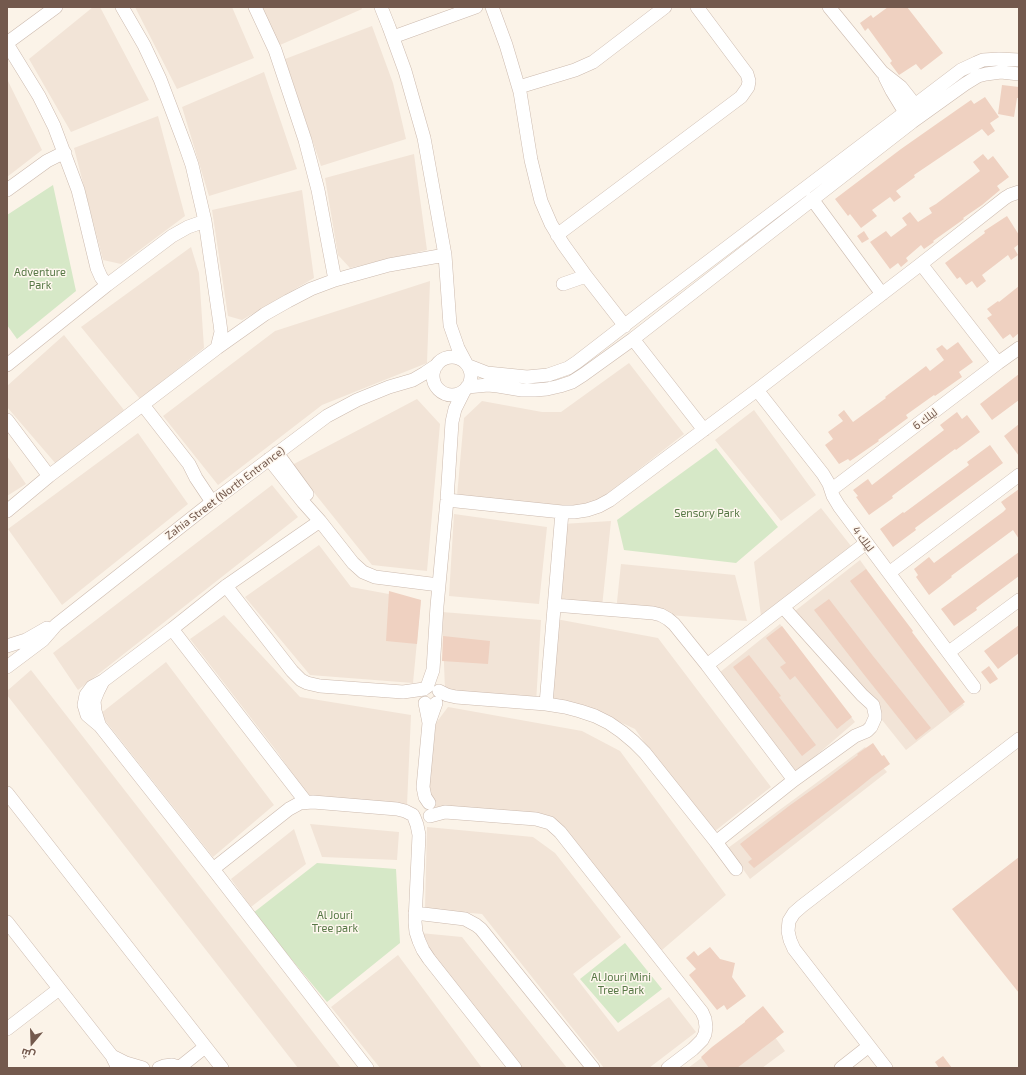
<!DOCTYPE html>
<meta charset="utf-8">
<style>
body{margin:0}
#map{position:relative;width:1026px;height:1075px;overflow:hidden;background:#fbf3e8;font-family:"Exo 2",Cairo,sans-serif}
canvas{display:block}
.frame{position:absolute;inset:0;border:8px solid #73594d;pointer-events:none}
.north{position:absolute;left:12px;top:1023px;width:40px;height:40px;-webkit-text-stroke:3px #fef7ee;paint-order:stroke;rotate:199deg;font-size:11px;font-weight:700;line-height:16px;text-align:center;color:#73594d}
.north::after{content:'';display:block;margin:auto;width:14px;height:18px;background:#73594d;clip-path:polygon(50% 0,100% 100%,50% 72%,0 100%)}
</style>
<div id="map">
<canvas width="1026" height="1075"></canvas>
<div class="frame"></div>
<div class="north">ش</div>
</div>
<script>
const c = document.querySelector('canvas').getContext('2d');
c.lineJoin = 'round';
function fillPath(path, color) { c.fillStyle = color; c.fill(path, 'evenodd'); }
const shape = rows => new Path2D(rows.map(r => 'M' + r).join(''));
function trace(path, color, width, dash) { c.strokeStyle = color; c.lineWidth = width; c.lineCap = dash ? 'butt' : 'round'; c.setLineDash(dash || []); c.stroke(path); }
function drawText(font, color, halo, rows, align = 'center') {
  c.font = font + ' "Exo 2",Cairo,sans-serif'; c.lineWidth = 3; c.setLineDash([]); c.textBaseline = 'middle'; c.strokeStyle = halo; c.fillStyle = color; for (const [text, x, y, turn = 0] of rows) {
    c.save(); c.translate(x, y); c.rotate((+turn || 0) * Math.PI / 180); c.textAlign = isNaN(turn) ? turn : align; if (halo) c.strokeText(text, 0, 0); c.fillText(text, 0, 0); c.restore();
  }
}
fillPath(shape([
 [93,7,100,7,149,100,71,132,29,59],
 [135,7,232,7,254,58,177,89],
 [260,7,361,7,362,9,280,45],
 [372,26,393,83,406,139,321,166,285,59],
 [264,72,297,169,209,196,182,107],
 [7,79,42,150,7,177],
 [158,116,185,216,121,264,103,260,74,148],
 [414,154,427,250,350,268,338,255,325,178],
 [302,190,314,278,242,320,228,316,212,210],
 [191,247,199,273,204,348,140,399,81,327],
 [430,281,427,363,322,405,218,485,163,416,275,331],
 [64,335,124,410,56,464,7,407,7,386],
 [629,363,684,434,602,498,583,506,559,505,457,496,464,418,482,401,542,412,561,412],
 [417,399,440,424,427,571,372,565,292,465],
 [754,410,816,495,781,521,715,440],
 [138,433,188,504,62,605,8,529],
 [7,456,26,484,7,496],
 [272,485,298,517,78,690,53,653],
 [821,508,851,546,761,616,754,562],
 [454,514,547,527,539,604,449,596],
 [611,521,602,607,558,605,562,524],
 [319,545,351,587,421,600,413,683,310,675,245,597],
 [860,560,964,705,906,750,795,611],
 [621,564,735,575,747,621,616,611],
 [442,612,541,620,536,703,445,690],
 [224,615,300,697,411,715,407,805,307,795,278,753,190,639],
 [556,619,658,638,771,787,710,835,635,729,598,712,552,702],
 [780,624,855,722,790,778,714,677],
 [166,662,274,805,213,857,100,714],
 [31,670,341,1068,298,1068,7,695,7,691],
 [448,707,582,731,620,751,726,895,662,950,555,820,426,806,436,723],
 [865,747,887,772,750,879,728,848],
 [310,824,399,832,397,860,322,857],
 [427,827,533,837,555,853,621,937,573,974,618,1032,669,997,696,1032,649,1068,604,1068,482,914,425,909],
 [294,829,306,864,251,907,231,879],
 [420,933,462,937,567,1068,522,1068,435,963],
 [398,955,482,1068,380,1068,331,1007],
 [759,1015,785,1051,762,1068,688,1068]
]), '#f2e4d7');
fillPath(shape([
 [53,185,76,291,17,339,7,325,7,215],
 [716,448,778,527,736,563,624,550,617,520],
 [317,863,396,869,400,943,327,1002,253,913],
 [625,943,662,989,618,1023,580,979]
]), '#d6e8c7');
fillPath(shape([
 [888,7,907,7,943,53,921,70,916,64,899,75,890,63,892,61,868,28,865,31,860,23,871,15,873,18],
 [1002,85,1019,87,1019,98,1017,98,1014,117,998,114],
 [985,97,999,117,990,123,995,131,988,136,982,129,914,175,915,177,896,191,901,197,894,202,890,197,872,210,877,216,861,228,850,214,848,216,835,199,901,149,958,109,971,100,974,104],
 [983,154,988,160,993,156,1009,177,997,186,1000,190,982,205,963,218,964,219,933,241,934,242,924,249,921,245,906,258,908,261,901,267,898,263,890,269,870,242,886,231,891,237,907,225,902,218,910,212,918,222,932,213,929,208,936,204,980,171,973,162],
 [1007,216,1019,235,1019,244,1014,248,1018,255,1011,260,1008,255,982,275,986,281,977,288,972,281,966,285,960,277,957,279,945,263,985,233,984,231],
 [864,231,869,239,862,243,857,236],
 [1019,286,1019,333,1013,338,1010,334,1003,339,987,318,992,315,987,309,998,301,999,302],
 [958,342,973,362,959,372,962,377,935,396,934,395,906,415,908,418,878,440,879,441,850,461,848,459,839,464,825,445,833,439,828,432,843,421,838,415,844,410,853,422,886,398,885,397,926,366,930,371,944,360,936,349,942,345,947,350],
 [1019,374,1019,400,992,420,980,404],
 [957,412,962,419,967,415,980,432,956,450,955,449,892,496,893,498,869,515,856,497,858,496,853,490,868,479,872,485,944,430,940,425],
 [1019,424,1019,456,1004,436],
 [990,445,1003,463,915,528,916,530,893,547,880,529,903,512,904,513,969,465,967,462],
 [1019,489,1019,539,1013,530,951,576,952,577,929,595,916,577,918,575,914,569,929,557,934,563,1003,512,1006,509,1001,502],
 [1019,552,1019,576,976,608,977,610,954,626,941,609],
 [866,569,913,631,912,632,965,702,950,713,850,581],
 [389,591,421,600,417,644,386,641],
 [829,599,873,656,931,728,916,740,862,672,814,610],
 [1019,625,1019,653,998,669,984,651],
 [782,626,852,717,837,729,795,676,790,680,780,667,786,663,766,638],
 [443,636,490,641,488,664,442,661],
 [749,655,781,696,779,697,816,745,802,756,733,667],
 [989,666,998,679,990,684,981,672],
 [873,743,882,756,884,755,890,764,872,777,856,790,754,868,748,862,752,859,740,844,789,806,824,781,858,755,857,754],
 [1019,857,1019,993,952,909],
 [710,947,720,959,735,963,732,977,746,996,727,1010,724,1005,717,1010,689,975,696,969,686,958,694,951,698,956],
 [763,1006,784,1032,737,1068,709,1068,701,1057,712,1047,745,1022,745,1021],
 [943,1056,952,1068,939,1068,935,1062]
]), '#efd1c1');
const minor = shape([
 [122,7,144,45,160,79,185,145,192,165,205,221,220,324,221,332,217,348],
 [255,7,275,50,305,140,318,190,335,280],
 [381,7,389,27,405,71,424,138,445,255,450,325,458,348,466,363],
 [492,7,506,45,520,92,531,160,541,201,551,224,563,244,586,276,625,326],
 [829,7,882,72,901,87,920,111],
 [393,37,476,7],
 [7,43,56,7],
 [7,44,39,96,54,126,78,190,83,210,97,268,101,277,107,285],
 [885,77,892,91,909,119],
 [519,87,575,70,593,62,665,7],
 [7,190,47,161,59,155,65,153],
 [812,199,882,294],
 [557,235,741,97,748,87,749,81,747,74,697,7],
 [921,264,998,363],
 [563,284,586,276],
 [633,339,704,430],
 '433 376a19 19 0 1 1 38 0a19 19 0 1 1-38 0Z',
 [7,365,107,285,172,236,188,227,205,221],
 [469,366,487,373,527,377,548,375,568,368,577,362,647,308,961,70,976,63,983,60,999,59,1019,60],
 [467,387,488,385,498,386,522,390,535,390,547,389,560,386,572,382,583,375,633,339,912,122,965,84,978,76,986,74,1001,72,1019,74],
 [757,390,823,474,829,484,833,496,839,506,974,687],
 [143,405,189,464,196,478,212,502],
 [7,420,49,476],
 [277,453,307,494],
 [269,459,303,502,320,521,353,563,363,572,375,577,439,585],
 [831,490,998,363,1019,348],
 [447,500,562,512,574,512,587,510,599,506,610,500,757,390,921,264,1005,198,1010,195,1019,192],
 [7,511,49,476,217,348,265,314,288,301,311,289,335,280,389,265,445,255],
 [320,521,226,586,172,629,103,681,92,687,86,695,84,705,87,715,100,726,213,869,367,1068],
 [889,573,1019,475],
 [226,586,292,671,301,680,307,683,320,686,403,692,424,689],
 [554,605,653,613,661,615,668,619,674,624,707,665,794,780],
 [172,629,306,802],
 [7,646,26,640,47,628],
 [949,652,1019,600],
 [707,665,866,543],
 [7,667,43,640,56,625,212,502,327,416,357,400,389,387,413,380,425,373,437,365],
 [427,687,433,670,437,606,447,500,452,422,455,409,464,391],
 [439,691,447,695,456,697,546,704,565,707,580,711,595,716,609,723,622,732,634,742,645,753,716,842,736,869],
 [425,703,429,723,423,787,425,797,429,803],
 [546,704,562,512],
 [429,723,436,703],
 [99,724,95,711,94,701,98,691,103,681],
 [7,793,222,1068],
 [430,816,445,812,536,819,550,823,560,832,702,1012,705,1019,706,1027,705,1034,702,1040,693,1049,668,1068],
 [414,817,417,825,419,835,415,922,416,932,419,941,423,950,429,959,515,1068],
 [716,842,794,780,855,736,867,731,871,727,875,718,875,714,873,705,862,695,783,607],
 [213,869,289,809,300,803,313,802,397,809,405,811,413,815],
 [415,913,465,919,476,925,481,929,593,1068],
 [7,922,112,1056,118,1068],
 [7,1029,59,989],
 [112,1056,126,1063,143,1068],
 [180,1067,205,1047],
 [159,1068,164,1066,172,1065,181,1068],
 [841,1068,869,1046],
 [886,1068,794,949,790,940,788,931,789,921,794,913,802,906,1019,739]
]);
trace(minor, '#ccbaae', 14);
trace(minor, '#fff', 13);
drawText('11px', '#577846', '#fef7ee', [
 ["Adventure",40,272],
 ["Park",40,285],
 ["Sensory Park",707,513],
 ["Al Jouri",335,915],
 ["Tree park",335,928],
 ["Al Jouri Mini",621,977],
 ["Tree Park",621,990]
]);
drawText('11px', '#73594d', '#fef7ee', [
 ["ليلك 6",925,419,-37],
 ["Zahia Street (North Entrance)",225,493,-37],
 ["ليلك 4",863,539,53]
]);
</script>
